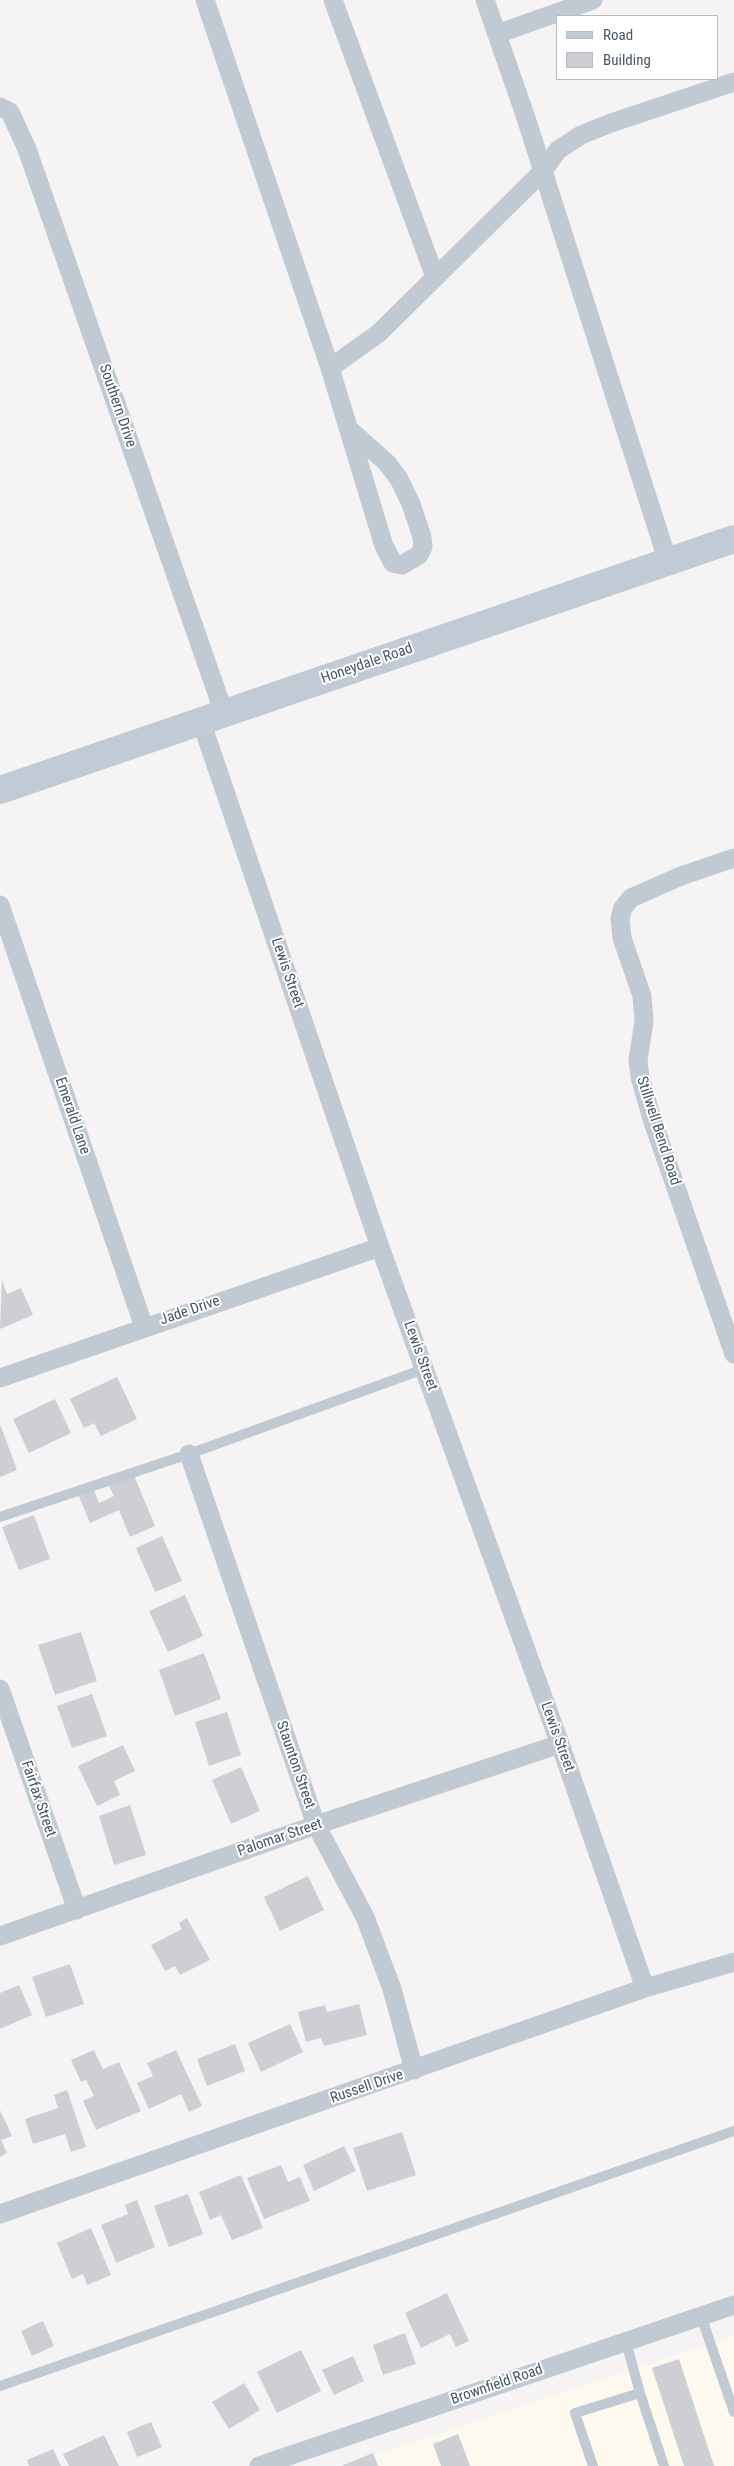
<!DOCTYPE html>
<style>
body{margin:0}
#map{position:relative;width:734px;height:2466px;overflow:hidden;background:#f5f3f3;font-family:"Roboto Condensed",sans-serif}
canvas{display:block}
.legend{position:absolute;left:556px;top:15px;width:162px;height:65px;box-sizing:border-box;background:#fff;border:1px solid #b7bbc0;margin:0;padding:6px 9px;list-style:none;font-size:15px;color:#4a5661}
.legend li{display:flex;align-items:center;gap:10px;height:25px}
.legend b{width:25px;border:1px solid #b7bbc0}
</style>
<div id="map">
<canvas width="734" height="2466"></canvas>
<ul class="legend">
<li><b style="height:6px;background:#c1cbd6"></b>Road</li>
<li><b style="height:14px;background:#cdcfd5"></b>Building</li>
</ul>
</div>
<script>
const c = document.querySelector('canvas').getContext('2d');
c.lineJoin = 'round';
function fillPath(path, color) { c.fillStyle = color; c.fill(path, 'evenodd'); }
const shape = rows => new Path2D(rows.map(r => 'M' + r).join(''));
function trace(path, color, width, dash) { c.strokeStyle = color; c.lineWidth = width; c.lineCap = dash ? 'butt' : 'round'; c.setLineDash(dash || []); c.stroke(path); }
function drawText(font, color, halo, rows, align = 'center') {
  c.font = font + ' "Roboto Condensed",sans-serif'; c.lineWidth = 4; c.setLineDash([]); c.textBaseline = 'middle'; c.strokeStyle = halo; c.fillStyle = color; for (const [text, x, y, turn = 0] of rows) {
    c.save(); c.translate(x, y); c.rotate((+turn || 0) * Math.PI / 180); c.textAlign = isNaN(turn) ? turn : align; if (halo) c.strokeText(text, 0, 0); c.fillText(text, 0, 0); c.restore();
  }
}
fillPath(shape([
 [734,2336,734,2466,342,2466]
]), '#fdf9ef');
fillPath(shape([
 [2,1280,7,1294,21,1288,33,1315,0,1329],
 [117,1377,137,1419,101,1436,94,1423,84,1428,70,1399],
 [55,1399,71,1433,29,1453,13,1419],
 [0,1424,17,1470,0,1477],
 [133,1473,155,1526,130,1537,119,1510,90,1523,78,1494,93,1488,99,1503,114,1496,108,1484],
 [34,1515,50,1559,19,1570,2,1527],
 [162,1536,182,1581,155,1592,136,1548],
 [185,1595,203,1636,168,1652,149,1611],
 [81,1632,97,1681,55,1695,38,1645],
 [204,1653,221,1699,175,1716,159,1670],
 [92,1694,107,1736,72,1748,57,1706],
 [227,1712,241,1755,209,1766,195,1722],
 [123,1745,135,1771,114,1781,120,1795,97,1806,78,1766],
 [241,1767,260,1811,231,1824,212,1780],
 [130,1805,146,1855,114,1865,99,1816],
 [308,1876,324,1910,280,1931,264,1897],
 [187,1918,210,1960,180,1975,175,1966,165,1971,151,1945,182,1929,179,1923],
 [70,1964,84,2004,46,2017,32,1977],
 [19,1985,32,2015,0,2029,0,1993],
 [359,2004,367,2035,324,2046,321,2038,306,2042,298,2012,325,2005,327,2012],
 [290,2024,303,2052,261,2072,248,2043],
 [235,2044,245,2071,207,2086,197,2059],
 [94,2050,103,2069,119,2062,141,2111,96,2130,83,2101,94,2096,86,2080,81,2082,71,2060],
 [176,2050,202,2106,189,2112,181,2094,149,2109,137,2083,153,2076,147,2063],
 [67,2090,86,2147,71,2152,65,2134,33,2144,25,2119,58,2108,54,2095],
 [0,2110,12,2136,1,2140,7,2153,0,2157],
 [402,2132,416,2175,367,2191,353,2148],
 [344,2146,356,2171,314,2191,303,2165],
 [281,2165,288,2182,300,2177,310,2201,264,2219,247,2178],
 [241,2175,263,2228,232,2240,221,2215,210,2220,199,2192],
 [188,2194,203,2234,169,2247,154,2206],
 [137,2200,155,2247,116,2263,101,2225,128,2214,125,2205],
 [91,2228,111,2275,87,2285,83,2274,72,2279,57,2243],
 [447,2293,469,2341,456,2347,450,2334,421,2348,405,2313],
 [43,2321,54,2346,32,2356,21,2331],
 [405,2333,416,2364,383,2375,373,2345],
 [301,2350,321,2391,277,2413,257,2372],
 [353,2356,364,2381,334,2395,322,2370],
 [679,2359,714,2466,684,2466,652,2368],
 [244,2383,260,2410,229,2429,212,2402],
 [151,2422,162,2447,137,2457,127,2432],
 [458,2434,470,2466,441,2466,433,2444],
 [104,2435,119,2466,69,2466,63,2454],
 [53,2449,61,2466,29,2466,27,2460],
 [373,2453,378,2466,341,2466]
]), '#cdcfd5');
trace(shape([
 [0,1517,189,1454,424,1369],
 [701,2316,734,2412],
 [626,2342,640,2393],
 [0,2386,734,2131],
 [593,2466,575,2413,640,2393,664,2466]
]), '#c1cad2', 10);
trace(shape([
 [205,0,330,368],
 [333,0,435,277],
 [485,0,525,115,668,562],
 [497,34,593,0],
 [0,107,10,112,27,149,224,713],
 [350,430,387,463,399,479,411,504,422,537,423,547,419,555,402,565,393,563,384,546,330,368,379,333,543,171,558,150,581,135,611,123,734,82],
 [201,721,380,1247,560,1744,645,1988],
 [734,858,681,876,631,898,623,908,620,918,622,938,642,996,644,1021,638,1060,640,1077,652,1119,734,1354],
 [0,905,144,1327],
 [0,1378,380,1247],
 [189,1454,316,1825,365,1917,392,1989,414,2070],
 [0,1689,77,1910],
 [0,1936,316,1825,560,1744],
 [0,2214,645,1988,734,1962],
 [259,2466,734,2305]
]), '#c1cad2', 19);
trace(shape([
 [0,790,734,539]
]), '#c1cbd6', 28);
drawText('15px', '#4a5661', '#fff', [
 ["Southern Drive",117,406,71],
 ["Honeydale Road",367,664,-19],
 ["Lewis Street",287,973,71],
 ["Emerald Lane",72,1116,71],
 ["Stillwell Bend Road",658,1131,72],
 ["Jade Drive",190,1311,-19],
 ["Lewis Street",420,1356,70],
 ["Lewis Street",557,1737,70],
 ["Staunton Street",295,1765,71],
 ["Fairfax Street",38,1799,71],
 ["Palomar Street",280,1838,-19],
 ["Russell Drive",367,2087,-19],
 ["Brownfield Road",497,2385,-19]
]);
</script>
